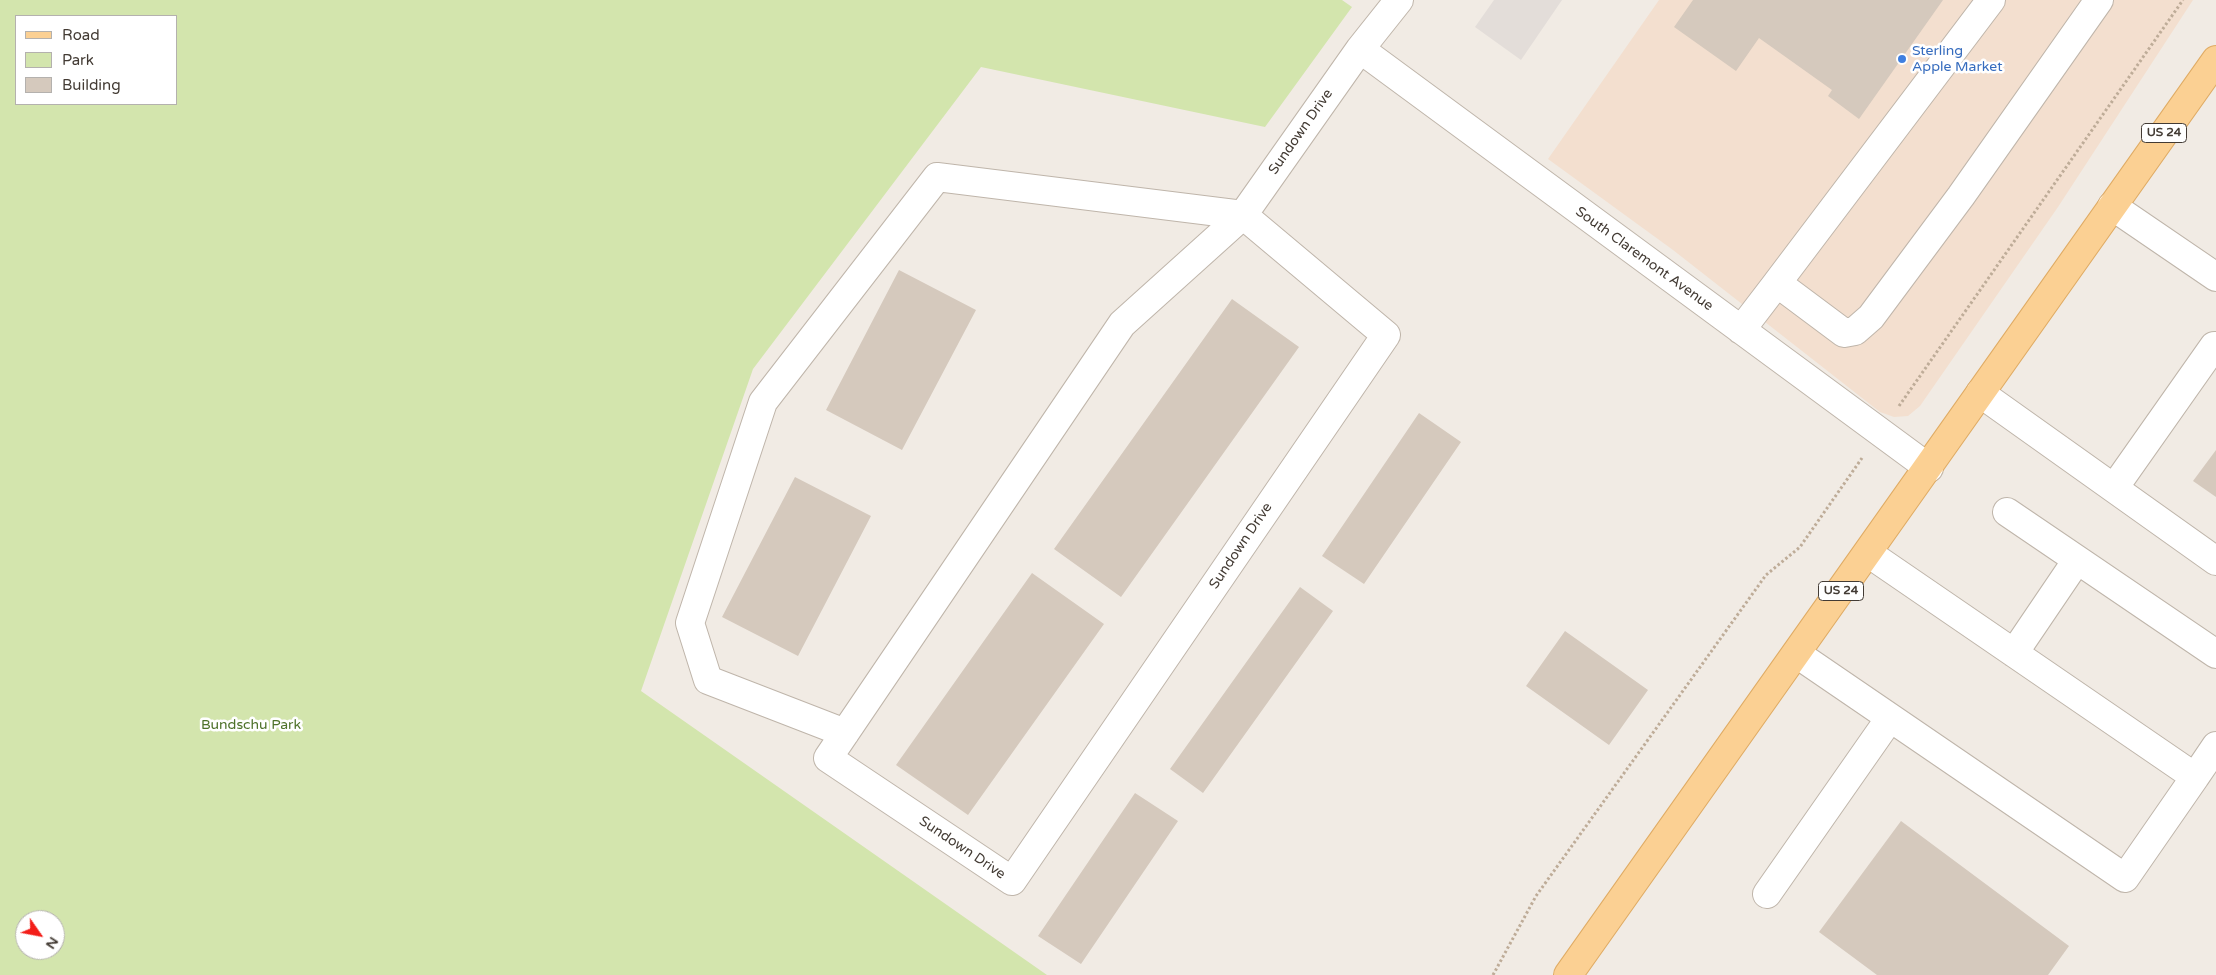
<!DOCTYPE html>
<style>
body{margin:0}
#map{position:relative;width:2216px;height:975px;overflow:hidden;background:#f1ebe4;font-family:"Varela Round",sans-serif}
canvas{display:block}
.legend{position:absolute;left:15px;top:15px;width:162px;height:90px;box-sizing:border-box;background:#fff;border:1px solid #b4b1ae;margin:0;padding:6px 9px;list-style:none;font-size:15px;color:#433b34}
.legend li{display:flex;align-items:center;gap:10px;height:25px}
.legend b{width:25px;border:1px solid #b4b1ae}
.north{position:absolute;left:15px;top:910px;width:50px;height:50px;box-sizing:border-box;background:#fff;border:1px solid #b4b1ae;border-radius:50%;rotate:123deg;font-size:14px;font-weight:700;line-height:20px;text-align:center;color:#433b34}
.north::after{content:'';display:block;margin:auto;width:18px;height:22px;background:#f31e19;clip-path:polygon(50% 0,100% 100%,50% 72%,0 100%)}
</style>
<div id="map">
<canvas width="2216" height="975"></canvas>
<ul class="legend">
<li><b style="height:6px;background:#fbd093"></b>Road</li>
<li><b style="height:14px;background:#d3e5ad"></b>Park</li>
<li><b style="height:14px;background:#d5c9bd"></b>Building</li>
</ul>
<div class="north">N</div>
</div>
<script>
const c = document.querySelector('canvas').getContext('2d');
c.lineJoin = 'round';
function fillPath(path, color) { c.fillStyle = color; c.fill(path, 'evenodd'); }
const shape = rows => new Path2D(rows.map(r => 'M' + r).join(''));
function trace(path, color, width, dash) { c.strokeStyle = color; c.lineWidth = width; c.lineCap = dash ? 'butt' : 'round'; c.setLineDash(dash || []); c.stroke(path); }
function drawText(font, color, halo, rows, align = 'center') {
  c.font = font + ' "Varela Round",sans-serif'; c.lineWidth = 5; c.setLineDash([]); c.textBaseline = 'middle'; c.strokeStyle = halo; c.fillStyle = color; for (const [text, x, y, turn = 0] of rows) {
    c.save(); c.translate(x, y); c.rotate((+turn || 0) * Math.PI / 180); c.textAlign = isNaN(turn) ? turn : align; if (halo) c.strokeText(text, 0, 0); c.fillText(text, 0, 0); c.restore();
  }
}
fillPath(shape([
 [1659,0,2193,0,2058,207,1920,406,1908,416,1894,417,1880,412,1673,250,1548,159]
]), '#f3dfcf');
fillPath(shape([
 [1494,0,1562,0,1521,60,1475,27]
]), '#e3ddd9');
fillPath(shape([
 [0,0,1342,0,1352,7,1265,127,981,67,753,369,641,691,1047,975,0,975],
 [16,16,176,16,176,104,16,104],
 [25,920,55,920,55,950,25,950]
]), '#d3e5ad');
fillPath(shape([
 [1693,0,1943,0,1859,119,1828,96,1832,90,1759,38,1736,71,1674,27],
 [899,270,976,310,902,450,826,410],
 [1232,299,1299,347,1121,597,1054,549],
 [1419,413,1461,442,1364,584,1322,556],
 [2216,450,2216,497,2193,481],
 [795,477,871,516,798,656,722,617],
 [1032,573,1104,624,968,815,896,765],
 [1300,587,1333,611,1203,793,1170,769],
 [1565,631,1648,690,1609,745,1526,686],
 [1135,793,1178,821,1081,964,1038,936],
 [1901,821,2069,946,2048,975,1877,975,1819,932]
]), '#d5c9bd');
const minor = shape([
 [1991,0,1777,283,1844,333,1855,331,1871,317,1961,196,2099,0],
 [1360,49,1929,468],
 [2112,206,2216,277],
 [1243,215,1386,335,1012,881,828,758,1122,324,1243,215],
 [1741,330,1777,283],
 [1980,393,2216,561],
 [2114,488,2214,346],
 [2007,512,2216,654],
 [1868,553,2195,777,2216,746],
 [2014,653,2077,560],
 [1797,654,2125,878,2195,777],
 [845,733,708,680,690,623,763,402,937,177,1243,215,1360,49,1399,0],
 [1767,894,1890,718]
]);
const major = shape([
 [1568,975,2216,60]
]);
trace(minor, '#bfb5aa', 30);
trace(major, '#dfab64', 30);
trace(shape([
 [1899,406,2183,0],
 [1493,975,1536,896,1766,575,1800,547,1862,458]
]), '#beac98', 3, [2.5, 2.5]);
trace(minor, '#fff', 28);
trace(major, '#fbd093', 28);
for (const [x, y, r, color] of [
 [1902,59,5,"#3f7fe0"]
]) { const dot = new Path2D(); dot.arc(x, y, r, 0, 2 * Math.PI); c.fillStyle = color; c.fill(dot); trace(dot, '#fff', 2); }
for (const [x, y, w] of [
 [2164,133,45],
 [1841,591,45]
]) { const box = new Path2D(); box.roundRect(x - w / 2, y - 9.5, w, 19, 4); c.fillStyle = '#fff'; c.fill(box); trace(box, '#433b34', 1); }
drawText('bold 12px', '#433b34', null, [
 ["US 24",2164,133],
 ["US 24",1841,591]
]);
drawText('14px', '#366cbe', '#fff', [
 ["Sterling",1912,51],
 ["Apple Market",1912,67]
], 'left');
drawText('14px', '#433b34', '#fff', [
 ["Sundown Drive",1301,132,-55],
 ["South Claremont Avenue",1644,259,36],
 ["Sundown Drive",1241,546,-56],
 ["Sundown Drive",962,848,34]
]);
drawText('14px', '#4e722a', '#fff', [
 ["Bundschu Park",251,725]
]);
</script>
